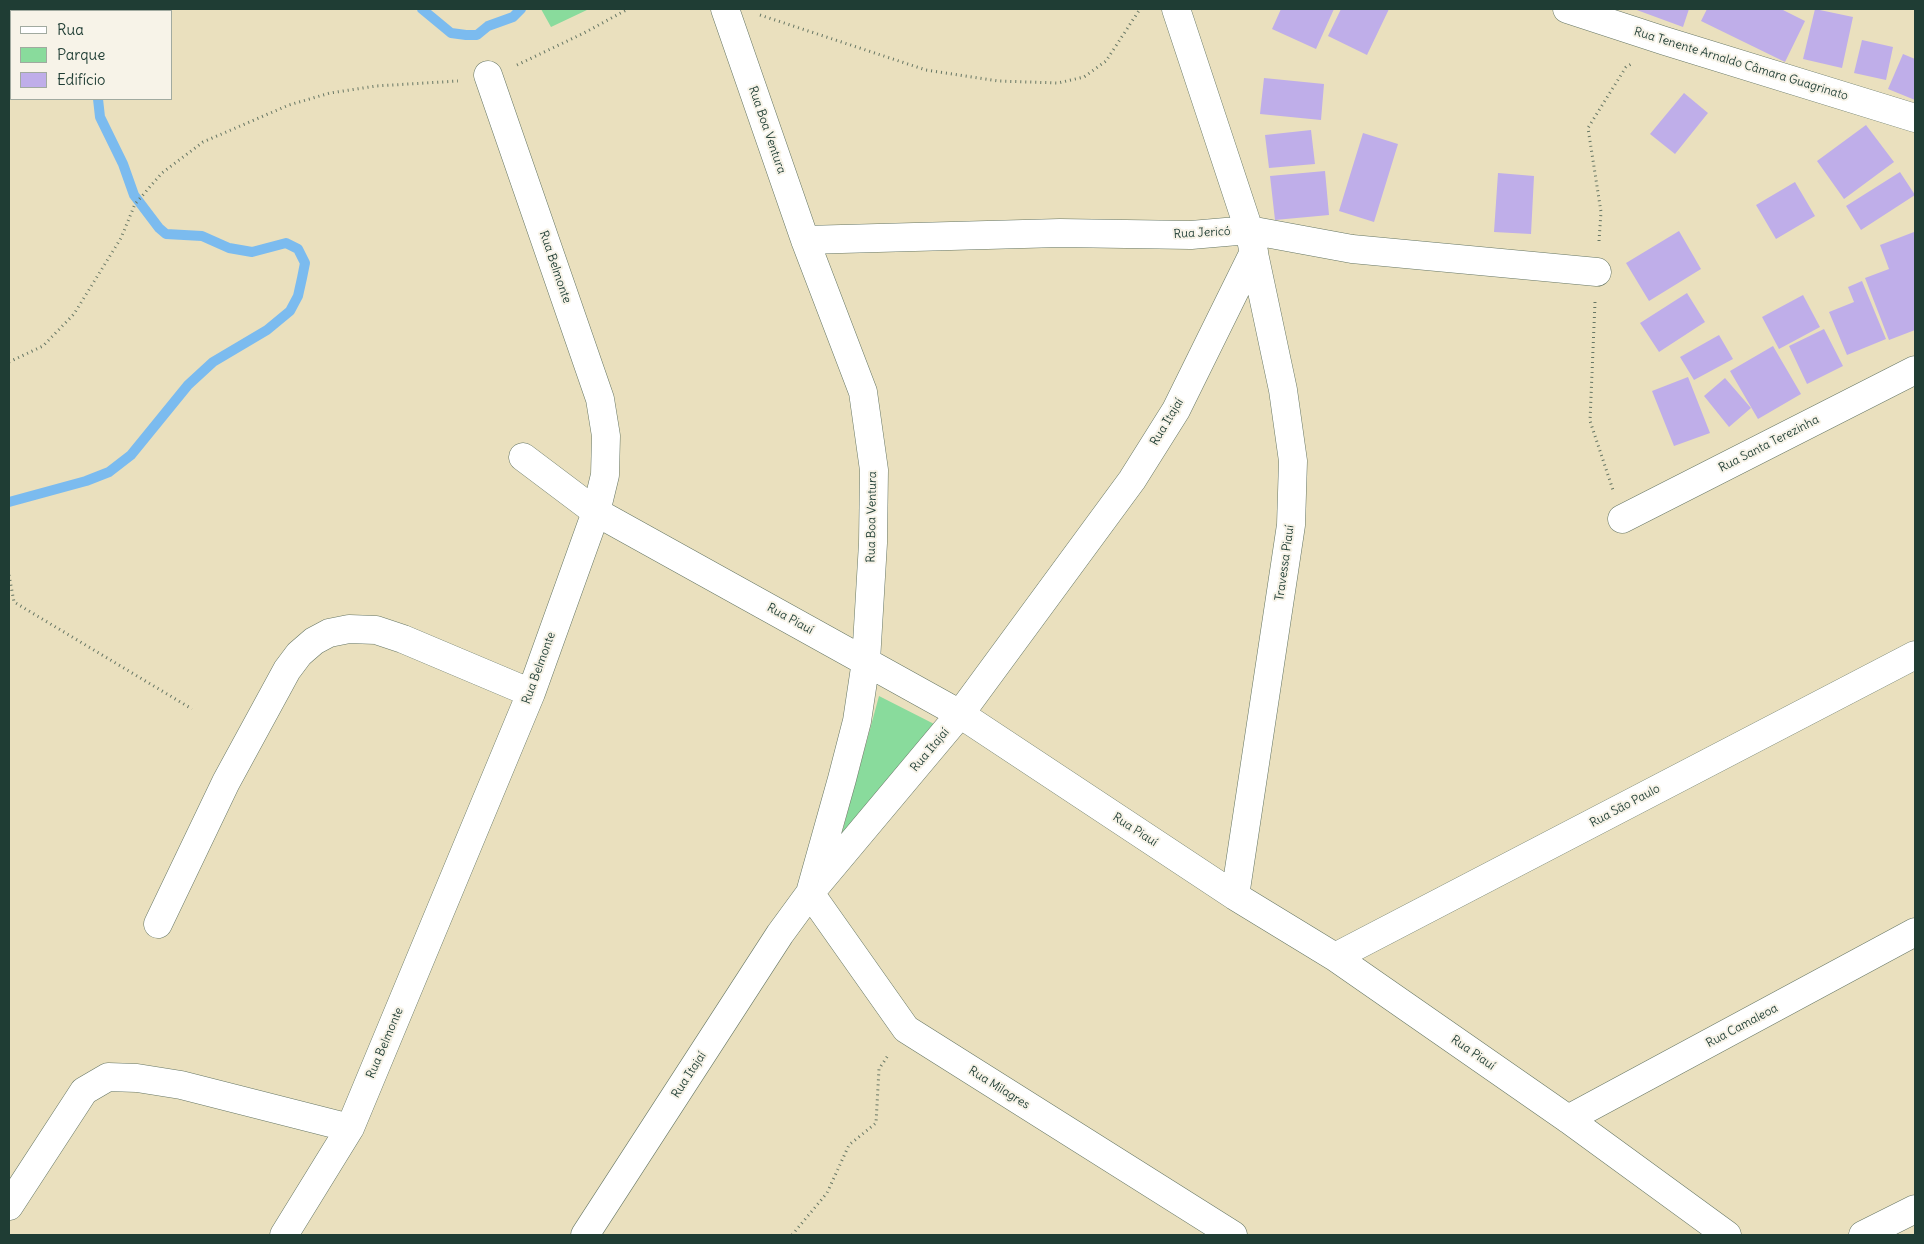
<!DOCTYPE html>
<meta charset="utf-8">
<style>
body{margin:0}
#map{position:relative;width:1924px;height:1244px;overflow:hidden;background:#eae0be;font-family:Delius,sans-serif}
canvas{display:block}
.frame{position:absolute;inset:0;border:10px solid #1f3d34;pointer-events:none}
.legend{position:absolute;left:10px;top:10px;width:162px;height:90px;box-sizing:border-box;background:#f7f3e8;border:1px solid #a1aaa0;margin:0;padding:6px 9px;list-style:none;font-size:15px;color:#1f3d34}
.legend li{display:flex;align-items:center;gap:10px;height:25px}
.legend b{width:25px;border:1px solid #a1aaa0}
</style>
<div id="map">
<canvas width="1924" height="1244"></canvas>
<div class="frame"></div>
<ul class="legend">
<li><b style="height:6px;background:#fff"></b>Rua</li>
<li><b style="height:14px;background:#89db9c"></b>Parque</li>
<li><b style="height:14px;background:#bfaee9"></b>Edifício</li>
</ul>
</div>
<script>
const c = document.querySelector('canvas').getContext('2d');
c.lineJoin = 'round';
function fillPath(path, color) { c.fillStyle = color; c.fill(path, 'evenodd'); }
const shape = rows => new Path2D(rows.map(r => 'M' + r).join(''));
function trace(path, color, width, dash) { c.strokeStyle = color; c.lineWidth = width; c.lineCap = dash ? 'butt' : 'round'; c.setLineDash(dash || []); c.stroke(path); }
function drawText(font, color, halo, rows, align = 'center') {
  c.font = font + ' Delius,sans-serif'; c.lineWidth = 4; c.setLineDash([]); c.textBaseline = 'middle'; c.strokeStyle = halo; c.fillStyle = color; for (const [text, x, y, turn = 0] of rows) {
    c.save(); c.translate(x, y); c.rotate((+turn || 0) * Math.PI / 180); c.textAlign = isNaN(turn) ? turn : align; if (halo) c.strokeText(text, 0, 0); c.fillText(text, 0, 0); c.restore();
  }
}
fillPath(shape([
 [90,9,151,9,149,11,94,11],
 [541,9,589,9,551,27],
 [879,696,940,727,836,855]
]), '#89db9c');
trace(shape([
 [422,9,451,33,466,35,477,35,488,26,513,17,521,9],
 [140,11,142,9],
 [9,502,86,481,109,472,131,455,188,385,213,362,267,330,290,311,298,296,302,278,305,263,298,249,286,243,252,252,229,248,202,236,166,234,159,228,134,195,123,164,100,117,98,99]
]), '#7bbbef', 10);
fillPath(shape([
 [1281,9,1334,9,1316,49,1272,29],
 [1341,9,1389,9,1367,55,1328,36],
 [1634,9,1689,9,1683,27],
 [1707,9,1781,9,1805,21,1785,62,1701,21],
 [1815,9,1853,17,1842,68,1803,59],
 [1862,40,1893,47,1886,80,1854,73],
 [1903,54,1915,59,1915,100,1888,89],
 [1264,78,1324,84,1321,120,1260,114],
 [1684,93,1708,113,1675,154,1650,134],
 [1866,125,1894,162,1844,199,1817,161],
 [1311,130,1315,164,1269,168,1265,135],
 [1363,133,1398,144,1374,222,1339,211],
 [1325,171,1329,215,1275,220,1270,176],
 [1900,172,1915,195,1861,230,1846,206],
 [1498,173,1534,176,1531,234,1494,232],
 [1795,182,1815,216,1776,239,1756,205],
 [1679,231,1701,269,1649,301,1626,263],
 [1914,232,1915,330,1889,340,1865,278,1889,269,1880,245],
 [1862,281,1886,339,1847,355,1829,312,1854,302,1848,287],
 [1687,293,1705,322,1659,352,1640,323],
 [1803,295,1820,327,1779,349,1762,317],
 [1824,329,1843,366,1807,384,1789,346],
 [1719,335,1733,359,1694,380,1680,357],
 [1773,346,1801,394,1758,419,1730,371],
 [1688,377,1710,433,1674,446,1652,391],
 [1725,378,1751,408,1729,427,1704,396]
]), '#bfaee9');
const minor = shape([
 [725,9,805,240,863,392,874,470,873,543,866,661,857,721,842,779,810,893,906,1029,1233,1235],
 [1176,9,1249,230,1283,390,1293,461,1291,525,1235,896],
 [1567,9,1665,41,1915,118],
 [805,240,1060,233,1191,235,1249,230,1352,249,1597,272],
 [523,457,596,512,960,714,1235,896,1335,957,1568,1119,1727,1235],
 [1622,519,1915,370],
 [158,924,226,782,287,670,299,654,314,641,329,633,349,629,376,630,403,639,531,693],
 [1335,957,1915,655],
 [1568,1119,1915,932],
 [9,1206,84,1091,108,1077,137,1078,181,1085,350,1128],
 [284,1235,350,1128,531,693,596,512,605,475,606,436,600,399,488,75],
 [585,1235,780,934,810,893,960,714,1132,480,1176,410,1254,252],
 [1863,1235,1915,1209]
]);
trace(minor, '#667664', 29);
trace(shape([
 [760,15,926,70,998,81,1058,83,1084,77,1106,61,1140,9],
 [517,65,584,33,628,9],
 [1599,241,1601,212,1588,128,1626,67,1633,63],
 [1595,302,1590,421,1613,490],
 [9,362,43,346,74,314,121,238,135,204,162,173,203,142,289,105,330,93,376,86,458,81],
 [9,575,14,602,192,709],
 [792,1235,827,1193,849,1145,876,1123,879,1069,889,1054]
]), '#667664', 3, [1, 4]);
trace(minor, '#fff', 28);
drawText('12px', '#1f3d34', '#f7f3e8', [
 ["Rua Tenente Arnaldo Câmara Guagrinato",1741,64,17],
 ["Rua Boa Ventura",767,130,71],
 ["Rua Jericó",1202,233,-3],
 ["Rua Belmonte",555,267,71],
 ["Rua Itajaí",1167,422,-59],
 ["Rua Santa Terezinha",1769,444,-27],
 ["Rua Boa Ventura",872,517,-89],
 ["Travessa Piauí",1285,563,-82],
 ["Rua Piauí",790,619,29],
 ["Rua Belmonte",539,668,-70],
 ["Rua Itajaí",930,750,-50],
 ["Rua São Paulo",1625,806,-28],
 ["Rua Piauí",1135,830,33],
 ["Rua Camaleoa",1742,1026,-28],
 ["Rua Belmonte",385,1043,-67],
 ["Rua Piauí",1473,1053,35],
 ["Rua Itajaí",689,1075,-57],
 ["Rua Milagres",999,1088,32]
]);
</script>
